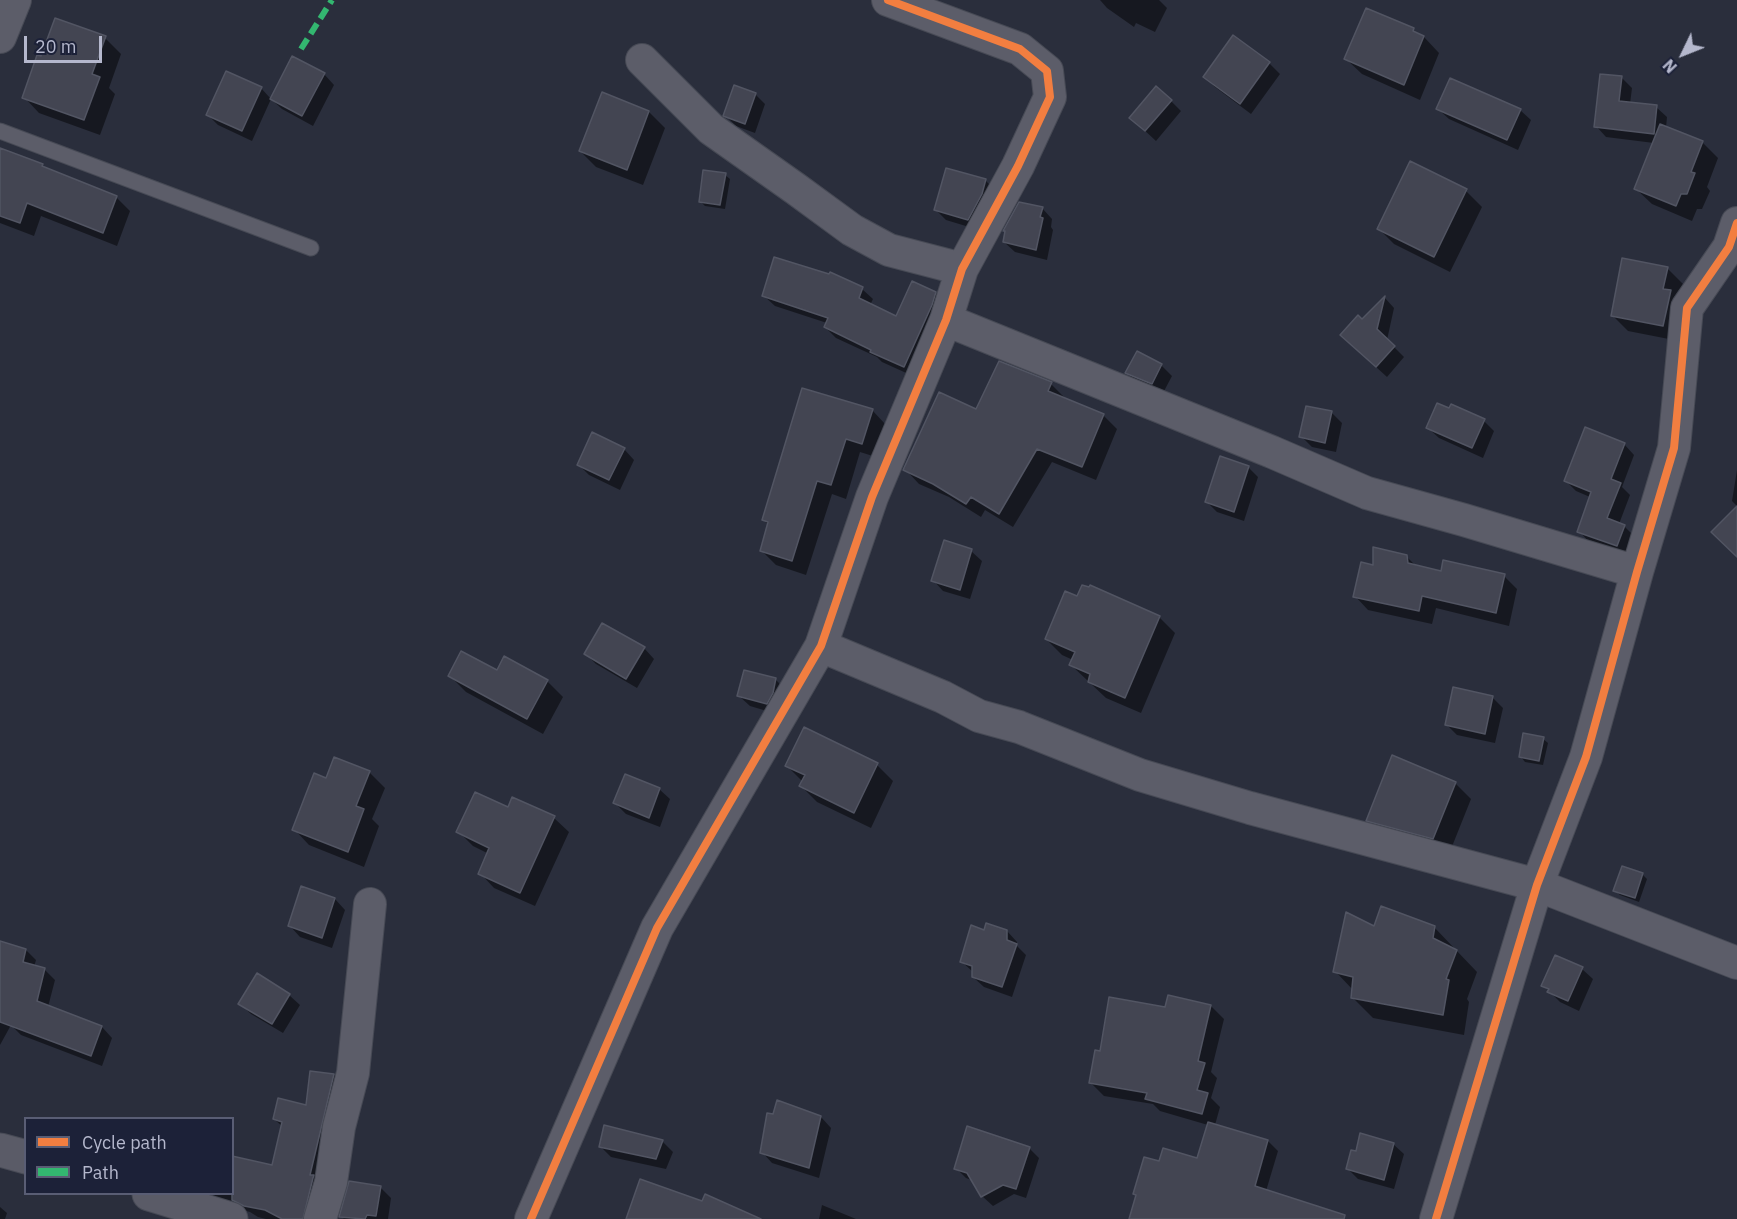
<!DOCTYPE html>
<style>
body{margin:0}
#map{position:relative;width:1737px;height:1219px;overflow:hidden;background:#2a2e3c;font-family:"IBM Plex Sans",sans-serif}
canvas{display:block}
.legend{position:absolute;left:24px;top:1117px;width:210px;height:78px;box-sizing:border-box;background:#1c2138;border:2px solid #595d74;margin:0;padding:8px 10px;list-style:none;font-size:18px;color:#b5b8cd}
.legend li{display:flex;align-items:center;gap:12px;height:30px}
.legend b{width:30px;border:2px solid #595d74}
.north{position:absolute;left:1653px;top:24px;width:60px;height:60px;-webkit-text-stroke:4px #1c2138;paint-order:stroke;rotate:227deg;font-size:16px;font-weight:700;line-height:24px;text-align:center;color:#b5b8cd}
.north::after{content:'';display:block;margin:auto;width:21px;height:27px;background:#b5b8cd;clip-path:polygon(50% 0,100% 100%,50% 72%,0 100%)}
.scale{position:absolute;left:24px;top:36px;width:78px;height:27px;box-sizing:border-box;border:3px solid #b5b8cd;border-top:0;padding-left:8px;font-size:18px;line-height:21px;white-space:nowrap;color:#b5b8cd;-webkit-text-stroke:4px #1c2138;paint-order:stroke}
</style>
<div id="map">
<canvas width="1737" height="1219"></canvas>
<ul class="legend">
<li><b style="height:8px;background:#f27e40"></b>Cycle path</li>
<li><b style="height:8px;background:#33b770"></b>Path</li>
</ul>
<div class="north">N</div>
<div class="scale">20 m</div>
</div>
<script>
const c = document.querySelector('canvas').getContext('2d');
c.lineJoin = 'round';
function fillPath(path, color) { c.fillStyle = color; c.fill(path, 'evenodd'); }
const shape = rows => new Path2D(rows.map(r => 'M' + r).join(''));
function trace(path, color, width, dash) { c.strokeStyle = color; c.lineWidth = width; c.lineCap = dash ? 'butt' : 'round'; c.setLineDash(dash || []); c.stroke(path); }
fillPath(shape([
 [1100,0,1159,0,1167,8,1155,32,1136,23,1134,27,1107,8],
 [1413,30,1418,35,1424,37,1439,53,1420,100,1362,74,1346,59],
 [1233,37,1270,64,1280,74,1251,114,1215,87,1205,77],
 [105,38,121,54,109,88,115,94,100,135,39,113,24,97,42,58],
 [324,74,334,85,313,126,282,109,271,99],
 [1621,77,1632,88,1630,104,1656,107,1667,117,1666,128,1702,142,1718,158,1707,187,1710,191,1702,209,1697,209,1692,221,1652,204,1636,189,1654,143,1606,137,1596,126],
 [261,88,271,99,252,141,218,125,208,115],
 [603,94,649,112,665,128,643,185,596,167,580,151],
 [755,94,765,104,755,133,736,126,725,115],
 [1171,101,1181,111,1156,141,1142,128],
 [1438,109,1520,110,1531,120,1518,150,1449,119],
 [0,149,42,166,46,170,116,197,130,211,117,246,41,216,34,236,0,223],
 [1411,163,1466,191,1482,207,1450,272,1394,244,1378,228],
 [725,175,730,179,725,209,705,206,700,201],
 [986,181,996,191,979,230,946,220,936,210],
 [1042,208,1052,219,1051,227,1053,230,1047,260,1015,252,1004,242],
 [1667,268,1683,284,1680,301,1679,341,1628,331,1612,315],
 [831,274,862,289,873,299,870,305,897,318,935,293,946,304,915,377,882,362,877,357,836,338,825,327,827,323,775,306,764,296],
 [1385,298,1394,308,1387,340,1404,357,1387,377,1352,345,1362,321],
 [1138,353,1161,365,1172,376,1163,393,1137,383,1127,373],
 [1051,384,1065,398,1065,399,1103,415,1117,429,1096,480,1052,462,1013,527,985,510,981,517,949,497,919,484,905,469,977,411],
 [872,410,886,425,876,457,860,452,846,499,832,494,806,575,776,565,761,550,769,525,763,520],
 [1331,412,1342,423,1336,452,1312,447,1301,436],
 [1484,421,1494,431,1483,458,1439,438,1428,428],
 [1624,444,1634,455,1622,487,1630,495,1619,524,1624,526,1635,537,1628,556,1589,542,1579,531,1590,497,1576,491,1566,481],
 [624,449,634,460,620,490,589,475,578,464],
 [1248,467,1258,477,1244,521,1217,512,1207,502],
 [1737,470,1737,506,1732,501],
 [971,551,982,561,970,599,943,591,933,580],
 [1406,556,1417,567,1442,572,1504,576,1517,589,1509,626,1436,608,1432,624,1368,610,1355,596,1374,566],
 [1078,598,1159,617,1175,633,1141,713,1106,698,1071,665,1073,660,1062,655,1046,639],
 [644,648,654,659,637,688,596,664,586,654],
 [497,672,547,681,563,697,543,734,466,692,450,676],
 [776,680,786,690,777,714,750,706,739,696],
 [1492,697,1503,708,1495,743,1457,735,1447,725],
 [804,729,877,765,893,781,871,828,817,802,801,786,803,782,787,766],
 [1543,739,1548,743,1543,765,1525,762,1521,757],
 [369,772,385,788,372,819,379,826,364,867,309,845,294,829,327,780],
 [1455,783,1471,799,1449,854,1384,836,1368,820],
 [659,789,670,799,660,827,626,814,615,803],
 [508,809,554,818,569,832,535,906,494,888,480,873,489,854,473,846,458,831],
 [1642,874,1647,879,1639,902,1620,895,1615,890],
 [335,899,345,910,332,948,300,937,290,926],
 [1434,927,1477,972,1467,999,1469,1002,1464,1035,1373,1018,1352,997,1353,990,1335,971,1375,928],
 [1007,931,1017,942,1017,946,1026,955,1012,997,984,987,973,977,973,972,961,961,985,932],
 [26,950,36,960,34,967,45,970,55,980,48,1007,102,1027,112,1038,102,1066,21,1035,11,1025,0,1045,0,956],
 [1582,969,1593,979,1579,1011,1560,1002,1543,985],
 [289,995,300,1005,283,1033,251,1014,240,1004],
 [1211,1006,1224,1019,1211,1072,1217,1078,1211,1098,1220,1107,1215,1125,1268,1141,1278,1151,1266,1191,1341,1219,1131,1219,1160,1163,1198,1160,1208,1125,1160,1111,1153,1104,1104,1096,1091,1083,1101,1053,1166,1009],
 [334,1075,345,1087,316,1219,266,1219,258,1217,250,1212,188,1194,232,1194,273,1167,283,1127,274,1119,307,1107],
 [821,1117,831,1128,819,1178,772,1163,762,1152],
 [662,1141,673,1152,666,1169,611,1157,601,1147],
 [1393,1144,1404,1154,1394,1189,1358,1179,1347,1168,1357,1153],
 [1029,1148,1039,1158,1026,1198,1014,1194,993,1206,982,1196,974,1181,966,1178,956,1168],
 [380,1187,391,1198,388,1219,344,1219,341,1216],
 [822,1205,856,1219,819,1219],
 [0,1207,7,1213,5,1219,0,1219]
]), '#0007');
const building = shape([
 [1366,8,1414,28,1413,31,1424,36,1404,85,1344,59,1366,8],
 [55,18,106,36,92,74,100,77,84,120,22,98,37,55,41,56,55,18],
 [1233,35,1270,62,1240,104,1203,77,1233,35],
 [292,56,325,73,302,116,270,99,292,56],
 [226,71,262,87,242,131,206,115,226,71],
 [1600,74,1622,76,1619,101,1657,105,1654,134,1594,127,1600,74],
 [1450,78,1521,109,1507,140,1436,109,1450,78],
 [734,85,756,93,745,124,723,116,734,85],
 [1156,86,1172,100,1145,131,1129,118,1156,86],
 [602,92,649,111,627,170,579,151,602,92],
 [1660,124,1703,141,1691,172,1695,173,1687,194,1681,194,1676,206,1634,189,1660,124],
 [0,148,43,164,42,166,117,196,103,233,27,203,20,223,0,216,0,148],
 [1410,161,1467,189,1434,257,1377,229,1410,161],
 [946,168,986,179,982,194,968,220,934,210,946,168],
 [703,170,726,173,720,205,699,202,703,170],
 [1019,202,1043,207,1040,217,1043,218,1036,250,1003,242,1005,231,1003,231,1019,202],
 [774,257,829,274,830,272,863,287,859,298,896,316,912,281,936,292,932,305,904,367,870,352,871,350,824,327,828,318,762,296,774,257],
 [1622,258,1668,267,1663,289,1671,290,1663,326,1611,316,1622,258],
 [1385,296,1377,329,1395,346,1376,367,1340,335,1358,315,1362,319,1385,296],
 [1137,351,1162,364,1152,384,1125,373,1137,351],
 [999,361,1052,382,1048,391,1104,414,1082,467,1037,449,999,514,971,497,966,504,933,484,903,470,939,392,976,409,999,361],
 [802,388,873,409,862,444,846,439,831,485,817,481,792,561,760,551,768,522,762,520,802,388],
 [1437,403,1449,408,1451,404,1485,419,1472,448,1426,428,1437,403],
 [1306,406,1332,411,1325,443,1299,437,1306,406],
 [1585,427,1625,443,1611,479,1621,483,1607,518,1625,525,1617,546,1577,532,1591,492,1564,481,1585,427],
 [592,432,625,448,609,480,577,465,592,432],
 [1220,456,1249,466,1234,512,1205,502,1220,456],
 [1737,506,1737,557,1711,532,1737,506],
 [944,540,972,549,960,590,931,581,944,540],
 [1373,547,1407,555,1408,563,1441,571,1443,560,1505,574,1496,613,1422,596,1419,611,1353,597,1361,562,1373,565,1373,547],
 [1082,585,1089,587,1090,585,1160,616,1125,698,1088,682,1090,674,1069,665,1075,652,1045,639,1065,591,1077,596,1082,585],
 [602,623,645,647,626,679,584,654,602,623],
 [461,651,497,670,504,656,548,680,527,719,448,676,461,651],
 [744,670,776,678,773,693,767,704,737,696,744,670],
 [1453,687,1493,696,1485,734,1445,725,1453,687],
 [804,727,878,763,854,813,799,786,805,775,785,766,804,727],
 [1523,733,1544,737,1539,761,1519,757,1523,733],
 [1392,755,1456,782,1433,839,1366,821,1392,755],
 [334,757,370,771,356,806,364,809,348,852,292,830,314,773,326,778,334,757],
 [625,774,660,788,649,818,613,803,625,774],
 [475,792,508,807,512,797,555,816,520,893,478,874,489,848,456,832,475,792],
 [1622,866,1643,873,1635,898,1613,891,1622,866],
 [301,886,335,898,322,938,288,926,301,886],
 [1381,906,1435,926,1433,938,1457,950,1446,979,1449,980,1443,1015,1351,998,1353,977,1333,972,1346,912,1374,926,1381,906],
 [986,923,1007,930,1007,940,1017,944,1002,987,972,977,972,966,960,962,971,925,984,930,986,923],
 [0,941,26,949,23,962,45,968,37,1001,102,1026,91,1056,0,1022,0,941],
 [1555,955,1583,967,1568,1001,1547,992,1549,989,1541,986,1555,955],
 [257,973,290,994,272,1024,238,1004,257,973],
 [1168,995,1211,1005,1198,1061,1205,1063,1197,1090,1208,1093,1202,1114,1145,1099,1147,1093,1089,1083,1095,1050,1100,1051,1109,997,1165,1007,1168,995],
 [310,1071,334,1074,310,1175,314,1175,313,1178,303,1219,282,1219,265,1210,244,1206,232,1200,232,1156,272,1165,282,1122,273,1119,278,1098,306,1105,310,1071],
 [777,1100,821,1116,809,1168,760,1153,767,1113,773,1114,777,1100],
 [1208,1122,1268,1140,1255,1186,1345,1215,1344,1219,1129,1219,1136,1195,1133,1194,1144,1157,1159,1161,1163,1148,1197,1158,1208,1122],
 [604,1125,663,1140,656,1159,599,1147,604,1125],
 [967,1126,1030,1147,1016,1189,1003,1185,981,1197,967,1173,954,1169,967,1126],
 [1360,1133,1394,1143,1384,1180,1346,1169,1351,1150,1356,1151,1360,1133],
 [640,1179,702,1201,705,1194,761,1219,626,1219,640,1179],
 [349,1181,381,1186,376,1216,367,1215,365,1219,339,1217,349,1181]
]);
fillPath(building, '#434552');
trace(building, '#525563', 1.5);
const service = shape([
 [0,131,311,248]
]);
const minor = shape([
 [0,37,15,0],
 [642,60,711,129,796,189,852,230,889,250,962,269],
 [946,320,1272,452,1367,493,1464,520,1637,572],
 [821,646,943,697,979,716,1019,727,1140,775,1250,808,1537,885,1737,963],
 [320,1219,331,1182,339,1127,353,1073,370,904],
 [531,1219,657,928,821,646,872,497,946,320,962,269,1018,166,1050,97,1047,71,1020,49,888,0],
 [1436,1219,1537,885,1586,757,1637,572,1674,448,1687,308,1729,247,1737,223]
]);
const secondary = shape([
 [0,1150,26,1157],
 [149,1194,231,1219]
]);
trace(service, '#474a55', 17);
trace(minor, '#474a55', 34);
trace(secondary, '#474a55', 35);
trace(service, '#5c5d69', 15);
trace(minor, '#5c5d69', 32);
trace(secondary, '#5a5b67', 33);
trace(shape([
 [301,49,332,0]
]), '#33b770', 6, [12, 6]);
trace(shape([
 [531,1219,657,928,821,646,872,497,946,320,962,269,1018,166,1050,97,1047,71,1020,49,888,0],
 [1436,1219,1537,885,1586,757,1637,572,1674,448,1687,308,1729,247,1737,223]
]), '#f27e40', 8);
</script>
